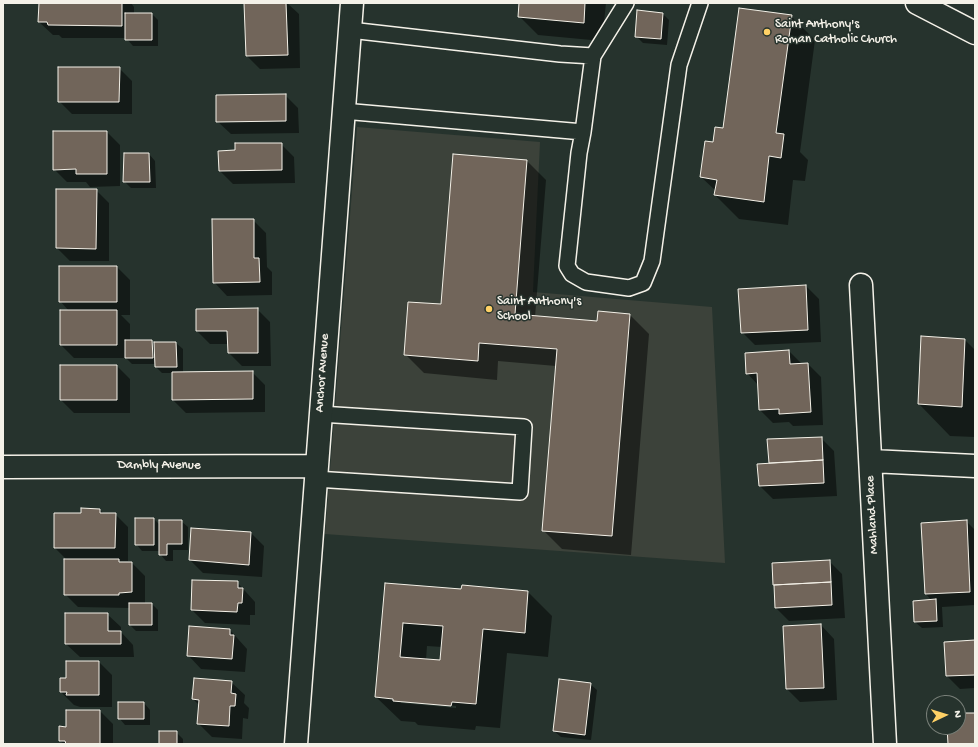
<!DOCTYPE html>
<style>
body{margin:0}
#map{position:relative;width:978px;height:747px;overflow:hidden;background:#26332d;font-family:"Gochi Hand",sans-serif}
canvas{display:block}
.frame{position:absolute;inset:0;border:4px solid #f4f1e8;pointer-events:none}
.north{position:absolute;left:926px;top:695px;width:40px;height:40px;box-sizing:border-box;background:#26332d;border:1px solid #787f78;border-radius:50%;rotate:86deg;font-size:11px;font-weight:700;line-height:16px;text-align:center;color:#f4f1e8}
.north::after{content:'';display:block;margin:auto;width:14px;height:18px;background:#ffd166;clip-path:polygon(50% 0,100% 100%,50% 72%,0 100%)}
</style>
<div id="map">
<canvas width="978" height="747"></canvas>
<div class="frame"></div>
<div class="north">N</div>
</div>
<script>
const c = document.querySelector('canvas').getContext('2d');
c.lineJoin = 'round';
function fillPath(path, color) { c.fillStyle = color; c.fill(path, 'evenodd'); }
const shape = rows => new Path2D(rows.map(r => 'M' + r).join(''));
function trace(path, color, width, dash) { c.strokeStyle = color; c.lineWidth = width; c.lineCap = dash ? 'butt' : 'round'; c.setLineDash(dash || []); c.stroke(path); }
function drawText(font, color, halo, rows, align = 'center') {
  c.font = font + ' "Gochi Hand",sans-serif'; c.lineWidth = 3; c.setLineDash([]); c.textBaseline = 'middle'; c.strokeStyle = halo; c.fillStyle = color; for (const [text, x, y, turn = 0] of rows) {
    c.save(); c.translate(x, y); c.rotate((+turn || 0) * Math.PI / 180); c.textAlign = isNaN(turn) ? turn : align; if (halo) c.strokeText(text, 0, 0); c.fillText(text, 0, 0); c.restore();
  }
}
fillPath(shape([
 [357,127,540,142,533,292,712,307,725,563,325,534]
]), '#3c423a');
fillPath(shape([
 [40,3,131,3,134,7,134,14,152,14,158,20,158,46,133,46,126,38,62,38,59,35,53,35,39,22],
 [245,3,287,3,299,14,300,68,260,69,247,56],
 [520,3,606,3,602,41,538,35,519,16],
 [663,14,669,20,667,45,643,43,636,36],
 [791,16,815,40,800,152,808,160,805,181,793,180,788,225,739,219,715,195,716,191,701,177,714,143,724,129],
 [119,68,132,81,132,114,72,114,59,101],
 [285,95,298,108,299,133,231,134,217,121],
 [107,132,120,145,120,186,90,187,86,182,67,182,54,169],
 [281,144,294,157,295,183,233,184,220,171,236,151],
 [149,154,155,161,156,188,131,188,124,181],
 [527,161,546,180,535,317,598,322,630,315,649,334,631,555,562,549,543,530,556,366,498,361,497,380,424,373,405,354,442,305],
 [96,190,109,203,109,261,70,261,57,248],
 [253,220,266,233,267,267,272,272,272,295,227,296,214,282],
 [117,267,130,280,130,315,121,315,130,324,130,341,176,343,183,349,183,373,252,372,265,385,265,412,186,413,173,400,173,373,162,373,156,367,156,364,132,364,126,358,74,358,61,345,69,311,60,301],
 [806,286,819,299,821,342,755,345,742,332],
 [257,309,270,322,271,366,242,366,229,353,229,344,210,344,197,331],
 [965,340,975,350,975,437,950,436,919,404],
 [789,351,802,364,808,364,821,377,823,425,793,426,789,422,773,423,760,410,758,385,747,373],
 [117,366,130,379,130,413,74,413,61,400],
 [821,438,834,451,837,496,773,499,760,486,770,464,768,440],
 [100,510,104,514,115,514,128,527,128,561,119,561,122,563,132,563,145,576,145,604,152,604,158,610,158,631,136,631,130,625,130,608,78,607,65,594,67,560,55,548,82,514],
 [154,519,160,525,181,521,188,527,188,550,173,550,173,561,166,561,160,554,160,551,142,551,136,544],
 [966,521,975,530,975,605,942,607,943,627,922,628,915,622,932,601,926,594],
 [192,529,251,533,264,546,262,577,203,573,190,560],
 [829,561,842,574,845,618,789,621,776,608,773,564],
 [237,582,255,602,255,615,250,615,250,625,205,623,192,610],
 [386,584,462,590,528,592,552,616,548,657,507,653,500,728,476,726,475,730,418,725,415,722,401,721,376,697],
 [427,646,442,647,441,661,426,660],
 [401,701,456,706,456,708,401,703],
 [107,614,121,627,121,632,133,645,134,657,80,657,66,644],
 [821,625,834,639,837,700,800,702,787,689,784,627],
 [230,630,247,649,245,672,201,669,188,655],
 [975,641,975,688,960,689,947,676],
 [99,662,112,675,112,707,80,707,74,705,61,692,67,679],
 [231,682,245,695,244,703,249,708,248,719,243,718,242,739,212,737,198,723,199,705,193,699],
 [590,684,597,690,591,740,561,737,554,731],
 [144,703,150,710,150,725,125,725,119,718],
 [100,711,113,724,113,744,64,744,60,741,67,728],
 [176,732,183,739,183,744,161,744]
]), '#0007');
const building = shape([
 [39,3,122,3,122,26,48,25,47,22,38,22,39,3],
 [244,3,286,3,288,55,246,56,244,3],
 [519,3,585,3,584,23,518,17,519,3],
 [739,8,792,15,776,133,784,134,781,158,769,156,764,202,714,195,717,180,700,177,705,141,713,142,715,127,723,128,739,8],
 [637,10,663,13,661,39,635,37,637,10],
 [125,13,152,13,152,40,125,40,125,13],
 [58,67,120,67,119,102,58,102,58,67],
 [286,94,286,121,216,122,216,95,286,94],
 [53,131,107,131,107,174,76,174,76,169,53,170,53,131],
 [235,143,282,143,282,170,219,171,218,151,235,150,235,143],
 [124,153,149,153,150,182,123,182,124,153],
 [453,154,527,160,515,314,597,321,598,311,630,314,612,536,542,531,557,349,479,343,478,361,404,355,408,302,441,304,453,154],
 [56,189,97,189,96,249,56,248,56,189],
 [212,219,254,219,254,258,259,258,260,282,213,283,212,219],
 [59,266,117,266,117,302,59,302,59,266],
 [806,285,808,330,741,333,738,289,806,285],
 [258,308,258,353,228,353,227,331,196,331,196,309,258,308],
 [60,310,117,310,117,345,60,345,60,310],
 [921,336,965,339,962,407,918,404,921,336],
 [125,340,152,340,153,358,125,358,125,340],
 [154,342,176,342,177,367,155,367,154,342],
 [789,350,790,364,808,363,811,412,779,414,779,409,759,410,757,373,746,374,745,353,789,350],
 [60,365,117,365,117,400,60,400,60,365],
 [253,371,253,399,172,400,172,372,253,371],
 [822,437,823,460,769,463,767,439,822,437],
 [823,460,824,483,759,486,757,464,823,460],
 [81,508,100,509,100,513,116,513,115,548,54,548,54,513,81,513,81,508],
 [135,518,154,518,154,545,135,545,135,518],
 [159,520,182,520,182,544,167,544,167,555,159,555,159,520],
 [967,520,970,592,925,594,921,523,967,520],
 [191,528,251,532,249,565,189,560,191,528],
 [64,559,119,559,119,562,132,562,132,592,119,593,119,595,64,595,64,559],
 [830,560,831,582,773,585,772,563,830,560],
 [192,580,238,581,238,588,243,588,242,603,238,603,237,612,191,610,192,580],
 [831,582,832,605,775,608,774,585,831,582],
 [385,583,461,589,462,585,528,591,525,633,483,629,476,704,452,702,451,706,393,701,393,699,375,697,385,583],
 [403,623,443,626,440,660,400,657,403,623],
 [936,599,937,621,914,622,913,601,936,599],
 [129,603,152,603,152,625,129,625,129,603],
 [65,613,108,613,108,631,121,631,121,644,65,644,65,613],
 [821,624,824,688,786,689,783,626,821,624],
 [189,626,230,629,230,635,234,635,232,659,187,656,189,626],
 [975,640,975,675,946,676,944,642,975,640],
 [66,661,99,661,99,695,66,695,67,692,60,692,60,678,66,678,66,661],
 [194,678,232,681,231,693,236,694,235,706,230,706,229,726,197,724,199,700,192,699,194,678],
 [559,679,591,683,585,735,553,731,559,679],
 [118,702,144,702,144,719,118,719,118,702],
 [66,710,100,710,100,744,66,744,65,741,59,741,59,726,66,727,66,710],
 [958,713,975,713,975,744,948,744,947,727,958,727,958,713],
 [159,731,177,731,177,744,159,744,159,731]
]);
fillPath(building, '#71655a');
trace(building, '#f4f1e8', 1);
const service = shape([
 [350,30,560,54,593,56,626,3],
 [343,111,583,132,579,153,567,266,572,274,586,282,629,288,643,283,652,261,679,65,700,3],
 [583,132,593,56],
 [315,479,520,492,524,427,320,414]
]);
const minor = shape([
 [917,3,975,33],
 [861,285,885,744],
 [871,461,975,466],
 [3,467,316,466],
 [296,744,352,3]
]);
trace(service, '#f4f1e8', 18);
trace(minor, '#f4f1e8', 25);
trace(service, '#26332d', 15);
trace(minor, '#26332d', 22);
for (const [x, y, r, color] of [
 [767,32,4,"#ffd166"],
 [489,309,4,"#ffd166"]
]) { const dot = new Path2D(); dot.arc(x, y, r, 0, 2 * Math.PI); c.fillStyle = color; c.fill(dot); trace(dot, '#26332d', 1.5); }
drawText('13px', '#f4f1e8', '#26332d', [
 ["Saint Anthony's",775,25],
 ["Roman Catholic Church",775,40],
 ["Saint Anthony's",497,302],
 ["School",497,317]
], 'left');
drawText('13px', '#f4f1e8', '#26332d', [
 ["Anchor Avenue",323,373,-86],
 ["Dambly Avenue",159,466],
 ["Mahland Place",873,515,-93]
]);
</script>
